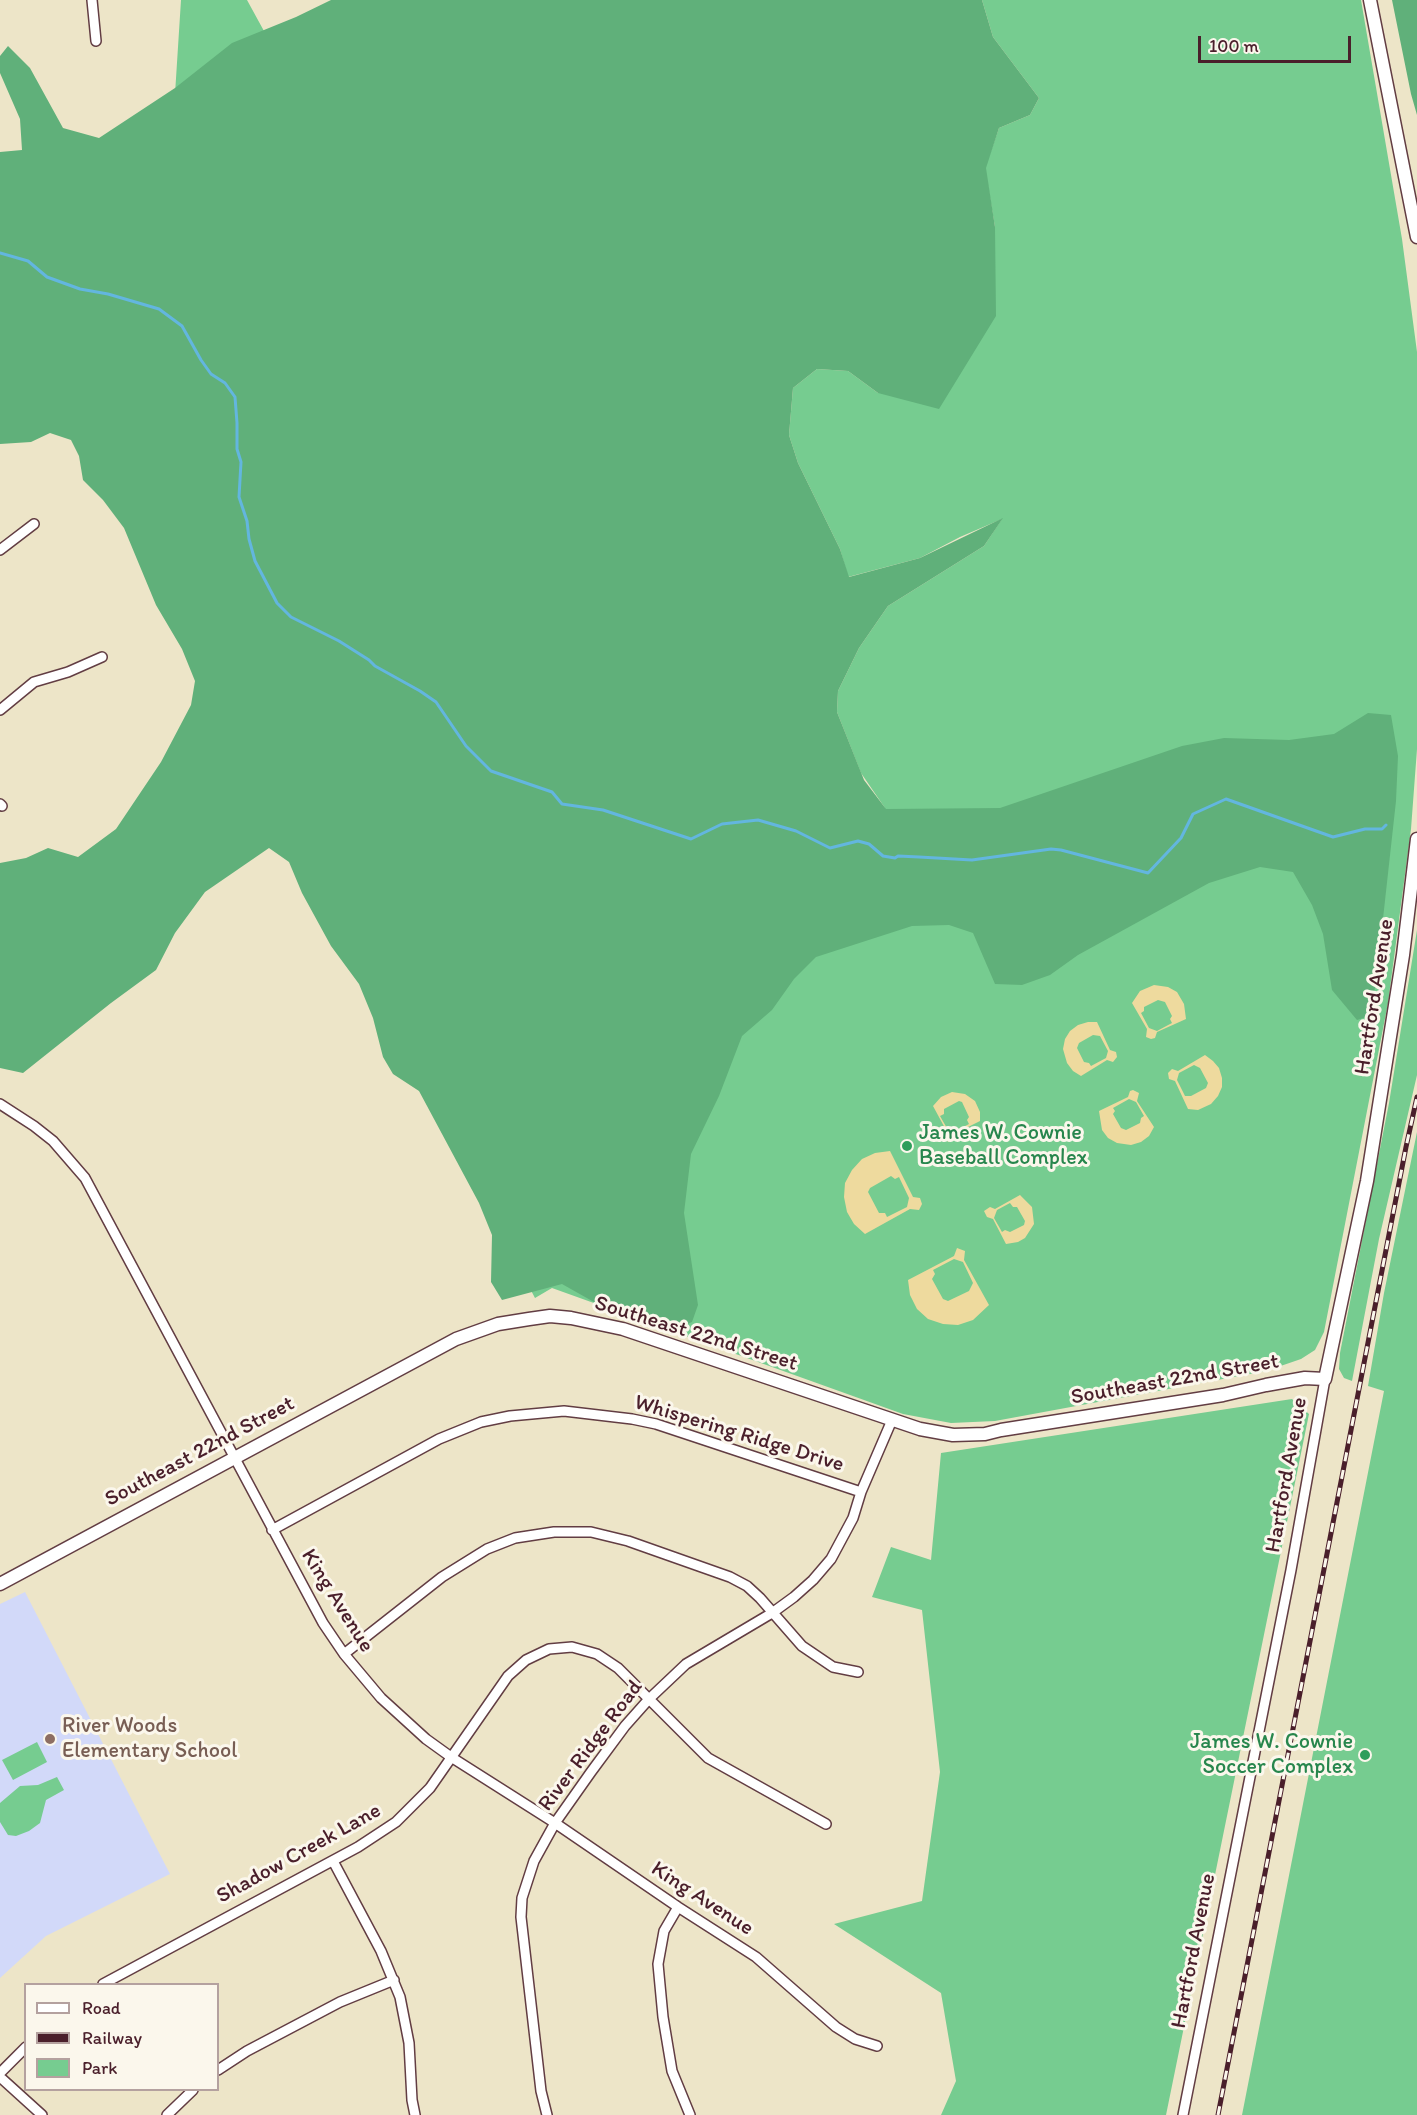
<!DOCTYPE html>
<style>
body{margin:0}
#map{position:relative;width:1417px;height:2115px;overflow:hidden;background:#ede5c8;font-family:Itim,sans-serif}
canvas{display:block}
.legend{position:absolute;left:24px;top:1983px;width:195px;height:108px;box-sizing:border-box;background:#fbf7ec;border:2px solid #b4a19f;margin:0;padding:8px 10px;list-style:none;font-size:18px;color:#4a1f2b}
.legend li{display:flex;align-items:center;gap:12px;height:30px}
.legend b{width:30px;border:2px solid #b4a19f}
.scale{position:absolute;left:1198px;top:36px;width:153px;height:27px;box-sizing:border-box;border:3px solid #4a1f2b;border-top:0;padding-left:8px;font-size:18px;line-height:21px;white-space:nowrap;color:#4a1f2b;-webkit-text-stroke:4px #fbf7ec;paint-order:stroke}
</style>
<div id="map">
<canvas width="1417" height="2115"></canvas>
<ul class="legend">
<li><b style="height:8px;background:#fff"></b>Road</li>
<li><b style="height:8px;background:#4a1f2b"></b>Railway</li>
<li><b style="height:16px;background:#76cc90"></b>Park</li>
</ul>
<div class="scale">100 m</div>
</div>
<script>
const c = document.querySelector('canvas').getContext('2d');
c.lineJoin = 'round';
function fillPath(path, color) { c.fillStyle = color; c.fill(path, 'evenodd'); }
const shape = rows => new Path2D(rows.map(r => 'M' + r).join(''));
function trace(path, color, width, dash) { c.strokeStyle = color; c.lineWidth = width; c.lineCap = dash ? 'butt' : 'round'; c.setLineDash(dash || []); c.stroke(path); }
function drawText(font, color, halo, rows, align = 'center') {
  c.font = font + ' Itim,sans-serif'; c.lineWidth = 6; c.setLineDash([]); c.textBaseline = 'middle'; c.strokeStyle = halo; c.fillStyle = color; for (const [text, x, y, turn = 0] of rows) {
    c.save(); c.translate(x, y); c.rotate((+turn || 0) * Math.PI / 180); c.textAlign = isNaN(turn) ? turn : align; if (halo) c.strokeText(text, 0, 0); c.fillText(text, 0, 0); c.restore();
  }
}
fillPath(shape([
 [25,1592,170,1874,46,1936,0,1978,0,1604]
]), '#d2d9f9');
fillPath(shape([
 [181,0,247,0,270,42,175,94],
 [982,0,1361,0,1402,239,1417,352,1417,749,1411,829,1388,1003,1324,1332,1315,1350,1301,1359,1266,1371,995,1421,951,1423,903,1414,552,1288,535,1298,320,890,863,798,885,808,861,773,837,712,838,691,859,648,888,606,984,546,1002,519,960,537,920,558,848,577,840,549,798,463,789,435,793,388,817,369,848,371,878,393,995,227,985,168,999,128,1030,115,1039,98,993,37],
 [1417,930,1417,1075,1379,1239,1352,1381,1344,1378,1339,1369,1340,1353,1389,1103],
 [1417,1132,1417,2115,1242,2115,1384,1391,1368,1386,1384,1293],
 [1292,1399,1309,1414,1166,2115,941,2115,956,2081,941,1993,834,1924,922,1901,940,1772,922,1610,872,1597,891,1547,931,1560,941,1453],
 [37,1742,47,1762,13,1780,2,1760],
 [57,1777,64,1790,46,1800,40,1823,29,1831,16,1836,8,1835,0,1822,0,1803,20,1786,38,1785]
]), '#76cc90');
fillPath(shape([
 [331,0,982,0,993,37,1039,98,1030,115,999,128,986,168,995,227,996,316,939,409,878,393,848,371,817,369,793,388,789,435,798,463,840,549,849,577,920,558,1003,518,984,546,888,606,859,648,838,691,837,712,864,780,886,809,1000,808,1182,746,1224,738,1289,740,1334,734,1368,713,1391,715,1398,756,1396,801,1376,982,1370,1016,1357,1020,1332,990,1323,934,1312,905,1293,872,1260,867,1209,883,1078,955,1050,975,1022,985,995,984,973,933,949,925,912,926,816,957,794,979,772,1010,742,1036,719,1096,691,1154,684,1213,698,1305,692,1322,682,1326,601,1306,562,1284,502,1300,491,1282,492,1235,479,1203,419,1091,393,1074,383,1057,373,1018,359,984,331,946,302,893,289,862,269,848,205,892,175,933,156,970,111,1003,23,1073,0,1068,0,863,26,858,48,848,78,857,116,829,161,762,191,705,195,681,182,649,156,605,124,528,103,500,83,480,79,456,71,440,50,433,31,442,0,444,0,152,22,150,20,119,0,73,0,56,8,46,30,68,63,128,99,138,175,88,232,43,296,17],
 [1392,0,1417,0,1417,115,1411,94]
]), '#60b07a');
fillPath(shape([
 [1154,985,1168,987,1177,992,1184,1004,1186,1019,1157,1032,1155,1038,1151,1039,1146,1037,1147,1029,1132,1003,1140,991],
 [1158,1000,1165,1002,1172,1016,1170,1019,1172,1023,1157,1031,1149,1028,1141,1013,1144,1011,1144,1007],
 [1088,1022,1097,1022,1110,1050,1116,1052,1117,1057,1113,1062,1107,1060,1081,1076,1073,1071,1067,1063,1063,1049,1065,1039,1070,1031,1078,1025],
 [1093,1035,1100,1036,1108,1051,1106,1058,1091,1066,1089,1063,1084,1062,1077,1048,1079,1043],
 [1205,1055,1213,1061,1219,1068,1222,1078,1222,1087,1218,1096,1211,1104,1198,1110,1188,1109,1175,1081,1169,1079,1168,1073,1172,1069,1178,1071],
 [1194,1065,1200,1068,1208,1083,1206,1088,1191,1096,1185,1096,1177,1080,1179,1073],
 [1133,1090,1139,1093,1137,1101,1154,1127,1149,1136,1141,1142,1131,1145,1117,1143,1108,1138,1102,1130,1099,1111,1128,1097,1130,1091],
 [1129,1099,1136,1102,1144,1116,1141,1118,1140,1123,1126,1130,1121,1128,1113,1114,1115,1111,1113,1108],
 [952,1092,965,1094,975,1101,980,1112,980,1121,956,1133,954,1139,948,1142,944,1136,946,1130,933,1106,941,1097],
 [959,1101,962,1102,969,1117,967,1120,969,1124,954,1132,948,1130,940,1116,944,1114,944,1109],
 [890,1151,913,1197,920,1198,922,1204,919,1210,910,1209,865,1234,854,1224,847,1212,844,1197,845,1183,852,1170,862,1159,875,1153],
 [891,1176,895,1179,899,1177,909,1198,907,1207,887,1217,885,1213,879,1213,868,1192,870,1188],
 [1020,1195,1032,1207,1034,1224,1025,1238,1018,1242,1006,1244,993,1219,987,1217,984,1211,990,1207,995,1209],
 [1010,1203,1013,1207,1017,1207,1025,1221,1024,1225,1010,1232,1005,1230,1002,1232,994,1218,997,1210],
 [957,1248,965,1251,964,1260,989,1305,973,1320,958,1325,943,1324,928,1319,917,1309,910,1295,908,1280,954,1256],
 [954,1259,963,1262,973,1283,969,1291,948,1301,943,1299,932,1279,935,1274,933,1270]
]), '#eeda9e');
trace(shape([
 [0,253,28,261,47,277,80,289,108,294,159,309,182,326,201,360,211,374,225,383,235,397,237,423,237,449,241,462,239,497,247,521,249,539,255,561,277,603,291,617,339,641,369,660,375,666,420,691,436,702,466,746,491,771,552,792,562,804,603,810,691,839,722,824,758,820,796,831,830,848,858,841,869,844,883,856,895,858,898,856,919,857,972,860,1051,849,1061,850,1148,873,1181,838,1193,814,1226,799,1333,837,1365,829,1382,829,1386,825]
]), '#63b6df', 3);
const street = shape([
 [92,0,96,41],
 [0,550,34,524],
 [0,710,34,682,68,672,102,657],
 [0,804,2,806],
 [0,1104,34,1126,53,1141,85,1178,323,1623,344,1654,381,1698,426,1739,451,1757,555,1823,678,1907,756,1957,836,2027,855,2039,877,2046],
 [272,1530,439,1439,481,1422,510,1416,564,1411,632,1419,656,1424,861,1492],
 [344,1654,442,1577,487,1549,515,1538,554,1532,591,1532,628,1541,730,1577,747,1586,760,1598,802,1646,833,1667,858,1672],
 [333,1861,381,1951,400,1997,409,2043,412,2100,415,2115],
 [678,1907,664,1931,658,1964,663,2017,672,2071,690,2115],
 [103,1984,358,1847,396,1822,430,1788,508,1676,526,1660,549,1649,572,1647,597,1654,618,1668,708,1758,826,1824],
 [218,2070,247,2051,340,2002,394,1980],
 [0,2073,26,2047],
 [0,2077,42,2115],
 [167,2115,193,2090],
 [547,2115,541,2091,521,1917,522,1898,534,1861,555,1823,591,1772,625,1726,649,1699,686,1664,772,1613,794,1597,813,1580,831,1559,853,1518,861,1492,892,1420],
 [1183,2115,1291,1570,1325,1379]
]);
const secondary = shape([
 [1370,0,1417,237],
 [0,1584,456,1339,498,1324,529,1319,550,1316,571,1318,623,1329,920,1429,953,1435,985,1434,1001,1430,1223,1395,1266,1385,1305,1378,1325,1379,1367,1181,1403,955,1417,839]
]);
trace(street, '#623d43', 12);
trace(secondary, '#623d43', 15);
trace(street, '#fff', 9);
trace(secondary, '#fff', 12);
const rail = shape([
 [1218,2115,1406,1147,1417,1097]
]);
trace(rail, '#4a1f2b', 5);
trace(rail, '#fbf7ec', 3, [9]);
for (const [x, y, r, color] of [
 [907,1146,6,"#2e9e5b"],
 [50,1739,6,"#8d6e63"],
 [1365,1755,6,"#2e9e5b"]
]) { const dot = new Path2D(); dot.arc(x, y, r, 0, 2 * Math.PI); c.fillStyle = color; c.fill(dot); trace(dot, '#fbf7ec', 2); }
drawText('22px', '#4a1f2b', '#fbf7ec', [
 ["Hartford Avenue",1375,997,-81],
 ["Southeast 22nd Street",696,1334,17],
 ["Southeast 22nd Street",1175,1380,-10],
 ["Whispering Ridge Drive",739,1434,17],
 ["Southeast 22nd Street",200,1452,-28],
 ["Hartford Avenue",1287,1475,-80],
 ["King Avenue",337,1601,58],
 ["River Ridge Road",591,1746,-53],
 ["Shadow Creek Lane",299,1854,-29],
 ["King Avenue",702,1899,33],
 ["Hartford Avenue",1194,1951,-79]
]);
drawText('22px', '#27864d', '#fbf7ec', [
 ["James W. Cownie",919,1133],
 ["Baseball Complex",919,1158],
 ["James W. Cownie",1353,1742,"right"],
 ["Soccer Complex",1353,1767,"right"]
], 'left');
drawText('22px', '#785e54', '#fbf7ec', [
 ["River Woods",62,1726],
 ["Elementary School",62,1751]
], 'left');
</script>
